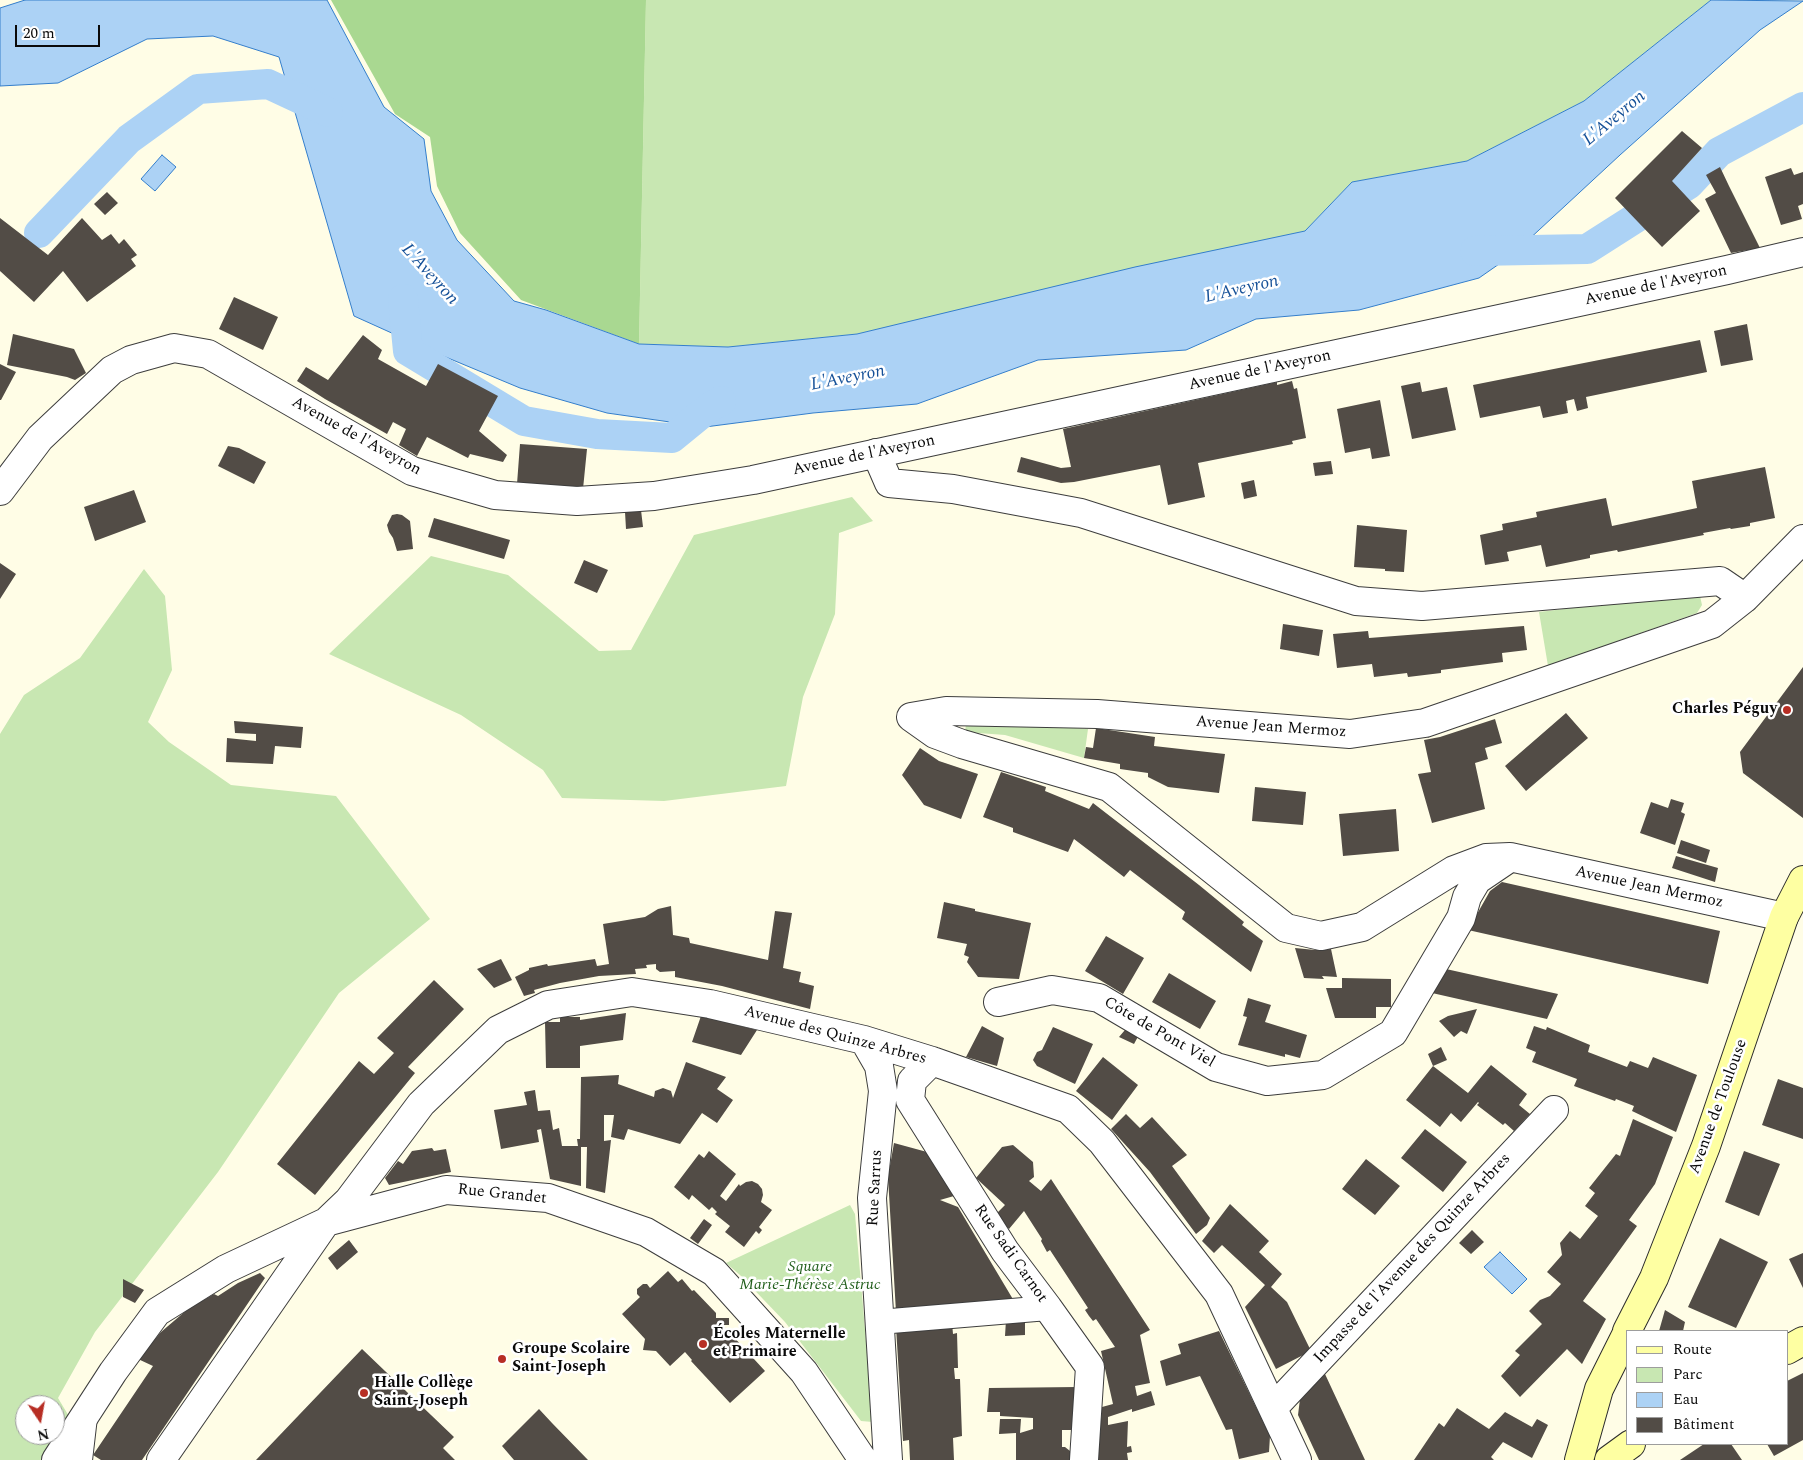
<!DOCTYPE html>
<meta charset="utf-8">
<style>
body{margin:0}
#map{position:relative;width:1803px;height:1460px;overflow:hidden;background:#fffde6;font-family:Spectral,serif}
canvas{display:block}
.legend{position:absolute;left:1626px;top:1330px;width:162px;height:115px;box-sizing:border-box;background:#fff;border:1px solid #9d9d9d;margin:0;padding:6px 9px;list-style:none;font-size:15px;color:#0a0a0a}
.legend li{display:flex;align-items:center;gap:10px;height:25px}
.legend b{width:25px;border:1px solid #9d9d9d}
.north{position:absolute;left:15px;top:1395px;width:50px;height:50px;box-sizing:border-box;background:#fff;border:1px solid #9d9d9d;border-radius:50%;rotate:168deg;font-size:14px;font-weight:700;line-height:20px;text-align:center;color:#0a0a0a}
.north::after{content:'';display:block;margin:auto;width:18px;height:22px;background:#b72e24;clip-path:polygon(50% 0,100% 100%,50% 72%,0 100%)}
.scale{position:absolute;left:15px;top:25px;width:85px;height:22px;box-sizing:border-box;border:2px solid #0a0a0a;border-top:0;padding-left:6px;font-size:15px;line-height:18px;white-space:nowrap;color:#0a0a0a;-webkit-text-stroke:4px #fff;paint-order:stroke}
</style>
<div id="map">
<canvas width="1803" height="1460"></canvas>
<ul class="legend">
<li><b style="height:6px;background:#feffa2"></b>Route</li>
<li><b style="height:14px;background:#c8e7b2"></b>Parc</li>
<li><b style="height:14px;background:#acd2f5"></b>Eau</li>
<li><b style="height:14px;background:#524c46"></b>Bâtiment</li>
</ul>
<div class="north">N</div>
<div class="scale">20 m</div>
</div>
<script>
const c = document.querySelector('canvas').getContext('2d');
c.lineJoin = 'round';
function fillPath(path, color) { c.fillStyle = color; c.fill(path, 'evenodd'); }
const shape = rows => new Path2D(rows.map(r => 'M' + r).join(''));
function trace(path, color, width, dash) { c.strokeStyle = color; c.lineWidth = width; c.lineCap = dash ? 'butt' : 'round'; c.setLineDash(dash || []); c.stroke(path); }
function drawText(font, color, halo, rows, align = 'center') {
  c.font = font + ' Spectral,serif'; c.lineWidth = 5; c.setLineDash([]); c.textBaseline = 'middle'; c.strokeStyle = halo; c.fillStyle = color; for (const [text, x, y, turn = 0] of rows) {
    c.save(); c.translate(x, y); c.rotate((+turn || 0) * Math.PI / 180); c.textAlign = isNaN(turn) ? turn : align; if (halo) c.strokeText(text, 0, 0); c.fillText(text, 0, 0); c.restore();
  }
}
fillPath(shape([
 [646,0,1711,0,1584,101,1467,161,1352,182,1305,231,857,334,728,347,639,344],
 [852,497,873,521,839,533,835,614,803,697,786,786,664,801,562,798,543,770,461,715,329,654,431,556,508,575,599,651,631,650,694,535],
 [144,569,165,596,172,670,148,722,169,742,231,785,336,796,430,919,339,993,218,1172,95,1332,58,1398,70,1418,42,1460,0,1460,0,734,24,695,80,658],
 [25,1405,55,1405,55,1435,25,1435],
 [1688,594,1700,596,1702,605,1697,613,1548,666,1539,612],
 [1013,723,1088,729,1084,758,1005,735,965,732,966,724],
 [850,1205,855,1214,873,1422,861,1421,785,1322,740,1275,726,1263]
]), '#c8e7b2');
fillPath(shape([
 [331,0,646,0,639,344,521,300,460,233,437,186,430,137,395,114]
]), '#a9d891');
const water = shape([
 [25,0,327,0,384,107,424,139,431,191,457,240,514,301,546,310,639,344,728,347,857,334,1135,267,1305,231,1352,182,1467,161,1584,101,1711,0,1803,1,1760,30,1620,155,1512,255,1479,278,1359,310,1256,319,1186,350,1038,360,917,404,813,413,705,427,607,413,520,388,436,353,354,316,279,57,213,36,147,39,58,83,0,86,0,8,25,0],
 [162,155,176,167,155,191,141,179,162,155],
 [1500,1252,1527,1279,1512,1294,1484,1267,1500,1252]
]);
fillPath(water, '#acd2f5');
trace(water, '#347ecb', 1);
trace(shape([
 [39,233,129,139,198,89,268,84,328,112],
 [1475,251,1587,249,1689,184,1719,152,1803,107],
 [403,299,408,351,524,421,597,434,672,438,710,407,721,401]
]), '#acd2f5', 30);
fillPath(shape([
 [1682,131,1702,148,1672,181,1700,211,1662,247,1615,198],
 [1720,167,1729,186,1760,248,1731,253,1705,199,1716,193,1706,175],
 [1791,168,1794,175,1803,172,1803,204,1798,206,1802,219,1781,225,1765,177],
 [107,192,118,203,105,215,94,204],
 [0,218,48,255,82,218,102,240,111,234,119,244,124,239,137,255,131,259,136,266,87,302,63,271,34,302,0,271],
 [234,297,278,317,263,350,219,329],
 [1747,324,1753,360,1721,366,1714,331],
 [13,334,74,349,86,373,75,380,67,377,7,365],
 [363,335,382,350,378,359,426,386,438,364,498,396,479,431,507,455,503,462,470,454,468,458,427,437,417,456,399,445,406,429,393,422,387,434,325,399,297,381,306,367,328,380],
 [1700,340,1707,372,1586,397,1588,408,1577,411,1574,399,1566,401,1568,413,1543,418,1540,406,1480,418,1473,385],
 [0,364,16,372,1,400,0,400],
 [1292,381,1294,389,1297,388,1306,438,1292,441,1293,444,1198,463,1205,497,1168,505,1160,465,1074,482,1061,483,1017,472,1021,457,1061,468,1071,467,1063,429,1277,382,1277,385],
 [1420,382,1422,392,1447,387,1456,430,1412,439,1401,386],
 [1380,400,1390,456,1372,459,1370,448,1345,453,1337,409],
 [520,444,587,449,583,489,517,484],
 [228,446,239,448,266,462,254,484,218,466],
 [1331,461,1333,474,1315,476,1313,463],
 [1765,467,1775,518,1750,523,1750,526,1731,529,1730,528,1703,533,1704,535,1618,552,1617,550,1590,555,1590,558,1546,567,1541,545,1507,552,1509,561,1485,565,1480,535,1503,530,1502,524,1537,517,1536,512,1606,498,1612,526,1697,508,1692,481],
 [1254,480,1257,496,1244,499,1241,483],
 [134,490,146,522,95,541,84,507],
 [641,510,643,527,626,529,625,512],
 [397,514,402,515,410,521,413,549,397,551,393,538,389,532,387,525,392,515],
 [434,518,510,540,504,559,428,537],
 [1357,525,1407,530,1404,572,1385,571,1385,569,1354,567],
 [584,560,608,570,597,593,574,583],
 [0,563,16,574,0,599],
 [1283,624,1323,630,1319,656,1280,649],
 [1524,626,1527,650,1502,653,1503,662,1441,670,1441,673,1408,677,1407,673,1374,677,1372,664,1337,668,1333,634,1368,631,1369,638],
 [1803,667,1803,818,1743,773,1740,752],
 [1566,713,1588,738,1526,791,1505,766],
 [1495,719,1502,743,1485,748,1488,759,1475,763,1485,809,1432,823,1418,774,1431,772,1424,740,1440,737],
 [234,721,303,727,301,748,275,746,273,764,226,762,227,738,256,741,256,734,235,733],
 [1096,728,1155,737,1154,746,1225,754,1219,793,1168,787,1148,777,1148,773,1120,769,1120,764,1084,758,1086,747,1093,748],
 [920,748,939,761,978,774,961,819,924,805,902,775],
 [1001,772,1046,787,1045,791,1089,809,1093,803,1199,885,1244,922,1242,925,1263,941,1251,972,1182,919,1185,912,1130,870,1124,877,1074,839,1068,852,1013,832,1013,828,983,817],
 [1255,787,1306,792,1303,825,1252,821],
 [1671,799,1684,803,1681,812,1685,814,1675,845,1640,833,1651,802,1668,808],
 [1396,809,1399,851,1343,856,1339,814],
 [1681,840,1710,850,1706,863,1677,853],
 [1676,856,1718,868,1715,882,1672,868],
 [1502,882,1720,931,1708,984,1468,930,1490,891],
 [944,902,975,909,975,911,1031,923,1019,979,978,977,967,962,969,957,964,955,967,944,937,938],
 [671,906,673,935,689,938,690,943,768,960,775,911,792,913,783,968,801,972,799,982,814,986,810,1009,722,986,675,977,675,971,660,972,656,969,656,964,646,965,647,968,635,969,636,974,599,976,560,983,534,990,535,993,524,996,515,977,529,970,529,968,547,964,548,966,595,959,597,966,609,964,603,924,645,917,658,909],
 [1106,936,1144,958,1123,994,1085,971],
 [1295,948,1315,950,1331,949,1337,977,1322,976,1324,979,1304,978],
 [501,959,512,980,494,988,477,969],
 [1446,969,1558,994,1547,1019,1432,993],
 [1169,973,1216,1001,1200,1029,1152,1002],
 [1342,978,1391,979,1391,1007,1376,1007,1376,1018,1335,1018,1326,988,1342,988],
 [434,980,464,1009,408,1067,415,1073,315,1195,277,1164,359,1061,374,1074,394,1053,377,1038],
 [1248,998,1271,1005,1265,1022,1307,1035,1300,1058,1285,1054,1285,1057,1238,1045,1247,1017,1243,1016],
 [1477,1009,1467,1034,1461,1031,1454,1037,1439,1021,1448,1016],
 [626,1013,623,1040,580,1046,580,1068,546,1068,545,1022,560,1022,560,1017,580,1017,580,1020],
 [701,1016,757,1030,741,1055,692,1042],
 [1130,1024,1141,1031,1134,1044,1119,1037],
 [982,1026,1004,1038,997,1066,966,1057],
 [1534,1026,1546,1030,1547,1027,1590,1045,1588,1052,1627,1067,1630,1061,1648,1068,1653,1057,1697,1075,1676,1132,1632,1111,1634,1106,1616,1099,1615,1101,1574,1086,1577,1079,1532,1062,1536,1052,1526,1048],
 [1053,1027,1093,1044,1075,1084,1037,1066,1033,1060,1037,1052,1042,1050],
 [1441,1047,1447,1060,1433,1066,1428,1054],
 [1103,1057,1138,1085,1112,1120,1076,1091],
 [686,1062,726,1077,717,1089,733,1100,717,1123,702,1113,680,1144,628,1129,624,1140,611,1137,614,1115,604,1115,604,1141,611,1140,605,1193,586,1188,587,1147,581,1147,581,1186,550,1179,541,1129,537,1130,539,1142,501,1149,494,1110,527,1105,524,1092,535,1090,538,1111,550,1110,553,1130,559,1128,562,1146,578,1146,577,1139,580,1139,581,1077,619,1075,618,1084,654,1097,655,1091,663,1088,671,1091,673,1098],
 [1491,1065,1527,1094,1519,1105,1530,1114,1514,1131,1505,1123,1503,1125,1477,1105,1479,1103,1478,1102,1461,1122,1451,1113,1440,1127,1406,1100,1433,1066,1468,1093],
 [1778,1079,1803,1088,1803,1139,1762,1125],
 [1126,1114,1140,1128,1152,1117,1187,1155,1172,1166,1210,1218,1207,1225,1196,1234,1150,1172,1111,1129],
 [1633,1119,1673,1137,1655,1184,1629,1220,1637,1226,1583,1301,1606,1319,1582,1364,1567,1349,1520,1397,1501,1376,1520,1355,1515,1351,1542,1324,1529,1311,1540,1300,1550,1296,1561,1284,1547,1272,1562,1255,1560,1243,1570,1231,1580,1239,1598,1216,1585,1206,1595,1193,1589,1188,1616,1154,1620,1156],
 [1425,1129,1467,1162,1443,1192,1401,1158],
 [894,1143,927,1152,954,1196,940,1200,958,1207,1014,1301,896,1312,888,1177],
 [1013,1145,1033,1162,1034,1177,1029,1181,1041,1191,1051,1179,1150,1330,1140,1335,1150,1383,1135,1386,1137,1396,1151,1391,1155,1405,1132,1412,1132,1409,1108,1417,1108,1425,1128,1421,1127,1447,1131,1446,1132,1452,1127,1453,1128,1460,1098,1460,1102,1407,1113,1404,1101,1351,1115,1347,1096,1319,1093,1321,1089,1316,1085,1310,1088,1308,1050,1250,1047,1252,1041,1241,1042,1239,1024,1211,1009,1229,995,1215,1005,1205,976,1178,1002,1147],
 [432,1148,434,1151,446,1149,451,1172,389,1185,385,1178,398,1161,403,1164,412,1151],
 [709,1151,736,1174,720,1196,726,1201,739,1184,740,1186,746,1182,752,1181,758,1184,762,1189,763,1195,761,1202,772,1210,759,1227,762,1230,759,1234,756,1231,744,1247,725,1232,730,1226,715,1214,717,1212,712,1207,709,1210,692,1195,689,1200,674,1187,699,1154,704,1158],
 [1744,1151,1780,1164,1759,1216,1725,1202],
 [1366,1159,1400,1186,1375,1215,1342,1189],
 [1230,1204,1269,1241,1259,1252,1282,1274,1271,1287,1287,1302,1311,1351,1276,1369,1245,1307,1265,1285,1222,1245,1214,1253,1202,1241],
 [704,1219,712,1225,698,1244,690,1238],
 [1472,1230,1484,1242,1471,1254,1459,1243],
 [1720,1238,1768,1262,1736,1328,1688,1307],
 [349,1240,358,1252,337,1270,328,1258],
 [1803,1253,1803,1288,1789,1259],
 [668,1271,678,1282,682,1279,692,1291,694,1290,716,1313,716,1318,729,1318,729,1325,716,1325,716,1331,720,1336,724,1332,731,1334,765,1371,730,1403,691,1361,692,1360,685,1352,670,1366,656,1351,643,1350,645,1339,622,1314,640,1297,637,1294,637,1289,643,1284,647,1284,650,1288],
 [260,1273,265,1278,142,1460,101,1460,93,1455,153,1366,138,1359,161,1332,188,1309,214,1294,218,1296,238,1283],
 [123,1279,144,1290,135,1303,123,1297],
 [1665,1310,1685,1322,1683,1331,1659,1331],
 [1006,1320,1025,1320,1025,1335,1005,1336],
 [952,1323,953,1334,957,1333,958,1368,954,1368,955,1379,960,1379,962,1436,953,1438,954,1460,910,1460,909,1440,903,1441,896,1327],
 [1219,1331,1270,1436,1269,1452,1239,1459,1232,1429,1226,1430,1200,1376,1166,1386,1160,1361,1181,1354,1178,1344],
 [362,1349,454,1437,443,1448,455,1460,256,1460],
 [1803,1373,1803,1440,1774,1456,1767,1444,1787,1444,1787,1381],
 [1325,1374,1365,1460,1319,1460,1298,1415,1300,1399],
 [1077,1387,1075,1430,1062,1430,1062,1447,1065,1447,1070,1451,1070,1460,1016,1460,1016,1433,999,1434,1000,1419,1021,1419,1020,1433,1033,1429,1033,1418,1000,1416,1000,1412,987,1412,989,1388],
 [1457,1408,1489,1429,1505,1412,1532,1427,1537,1419,1548,1425,1532,1458,1503,1442,1491,1457,1494,1460,1414,1460,1439,1423,1444,1427],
 [539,1409,552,1423,588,1460,514,1460,502,1446],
 [1704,1444,1731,1444,1742,1460,1680,1460]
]), '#524c46');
const pedestrian = shape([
 [879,1322,1048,1308],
 [80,1460,85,1417]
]);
const minor = shape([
 [876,453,889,483,953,489,1081,513,1356,601,1422,606,1720,581,1745,598],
 [1784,917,1510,857,1486,858,1454,870,1362,927,1321,936,1286,928,1109,787,962,744,935,734,911,717,946,711,1097,714,1350,734,1425,723,1712,624,1745,598,1803,539],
 [998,1002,1052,990,1099,998,1216,1067,1267,1081,1323,1075,1393,1033,1461,918,1467,897,1477,880,1505,861],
 [864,1040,879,1066,883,1091,872,1198,888,1460],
 [932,1061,912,1081,910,1100,1005,1251,1048,1308,1090,1367,1084,1460],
 [1273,1408,1554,1110],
 [56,1460,113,1372,157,1312,226,1269,326,1222,446,1190,548,1198,646,1232,714,1272,804,1372,863,1460],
 [161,1460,326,1222,349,1200,421,1104,498,1030,548,1005,632,992,710,1004,864,1040,932,1061,1068,1109,1102,1142,1219,1294,1297,1460]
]);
const tertiary = shape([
 [0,491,40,438,112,370,131,360,174,348,208,354,412,471,495,495,577,501,654,496,753,480,1727,270,1803,252]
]);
const secondary = shape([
 [1627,1331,1654,1278,1706,1146,1784,917,1803,880],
 [1787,1350,1803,1341],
 [1579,1460,1599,1389,1627,1333],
 [1609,1460,1631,1444]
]);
trace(pedestrian, '#3d3d3d', 26);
trace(minor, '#3d3d3d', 30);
trace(tertiary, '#3d3d3d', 30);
trace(secondary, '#2c2c2c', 30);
trace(pedestrian, '#fff', 24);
trace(minor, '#fff', 28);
trace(tertiary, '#fff', 28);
trace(secondary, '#feffa2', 28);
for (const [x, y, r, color] of [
 [1787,710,5,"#b72e24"],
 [703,1344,5,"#b72e24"],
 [502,1359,5,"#b72e24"],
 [364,1393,5,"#b72e24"]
]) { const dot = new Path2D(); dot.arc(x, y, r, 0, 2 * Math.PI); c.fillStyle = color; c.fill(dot); trace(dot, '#fff', 2); }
drawText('16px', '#0a0a0a', '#fff', [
 ["Avenue de l'Aveyron",1656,286,-12],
 ["Avenue de l'Aveyron",1260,371,-12],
 ["Avenue de l'Aveyron",356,437,29],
 ["Avenue de l'Aveyron",864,456,-12],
 ["Avenue Jean Mermoz",1271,728,4],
 ["Avenue Jean Mermoz",1649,888,12],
 ["Côte de Pont Viel",1159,1033,30],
 ["Avenue des Quinze Arbres",835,1036,15],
 ["Avenue de Toulouse",1719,1107,-70],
 ["Rue Sarrus",876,1188,-87],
 ["Rue Grandet",502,1195,6],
 ["Rue Sadi Carnot",1010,1254,55],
 ["Impasse de l'Avenue des Quinze Arbres",1413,1259,-47]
]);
drawText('bold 16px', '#0a0a0a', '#fff', [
 ["Charles Péguy",1777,710,"right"],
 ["Écoles Maternelle",713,1335],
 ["et Primaire",713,1353],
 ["Groupe Scolaire",512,1350],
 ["Saint-Joseph",512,1368],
 ["Halle Collège",374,1384],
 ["Saint-Joseph",374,1402]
], 'left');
drawText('italic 16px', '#225f1c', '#fff', [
 ["Square",810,1268],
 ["Marie-Thérèse Astruc",810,1286]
]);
drawText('italic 18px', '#165198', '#fff', [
 ["L'Aveyron",1615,119,-40],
 ["L'Aveyron",429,275,48],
 ["L'Aveyron",1242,290,-13],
 ["L'Aveyron",848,379,-11]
]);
</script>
